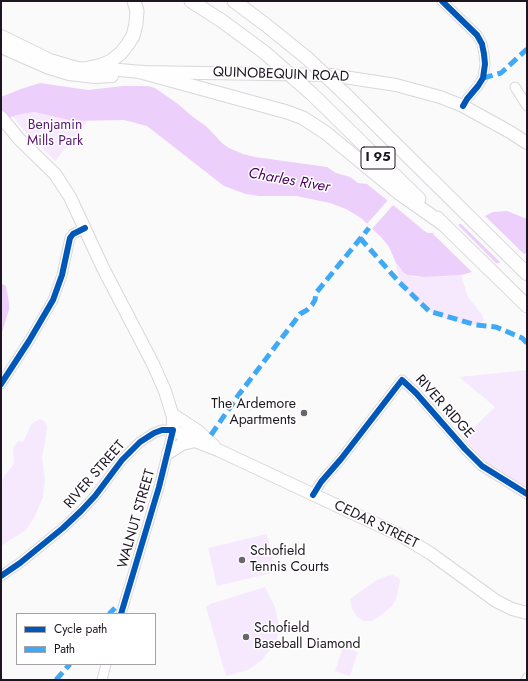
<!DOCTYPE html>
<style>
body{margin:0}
#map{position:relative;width:528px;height:681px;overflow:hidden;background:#fafafa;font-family:Jost,sans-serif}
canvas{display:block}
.frame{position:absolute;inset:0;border:2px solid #1d1521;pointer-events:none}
.legend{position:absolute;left:16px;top:613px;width:140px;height:52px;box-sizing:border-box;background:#fff;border:1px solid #a5a1a6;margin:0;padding:5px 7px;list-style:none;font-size:12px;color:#1d1521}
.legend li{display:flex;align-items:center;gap:8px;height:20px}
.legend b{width:20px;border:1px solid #a5a1a6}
</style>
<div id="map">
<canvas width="528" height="681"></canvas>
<div class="frame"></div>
<ul class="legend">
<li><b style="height:5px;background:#0057b8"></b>Cycle path</li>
<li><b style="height:5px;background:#3fa9f5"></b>Path</li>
</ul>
</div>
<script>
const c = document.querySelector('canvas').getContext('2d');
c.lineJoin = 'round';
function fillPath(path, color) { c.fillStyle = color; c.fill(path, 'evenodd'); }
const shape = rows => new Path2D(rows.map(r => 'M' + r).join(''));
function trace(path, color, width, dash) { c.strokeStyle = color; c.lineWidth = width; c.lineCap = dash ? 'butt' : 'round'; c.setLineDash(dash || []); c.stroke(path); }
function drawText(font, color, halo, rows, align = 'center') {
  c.font = font + ' Jost,sans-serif'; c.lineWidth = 3; c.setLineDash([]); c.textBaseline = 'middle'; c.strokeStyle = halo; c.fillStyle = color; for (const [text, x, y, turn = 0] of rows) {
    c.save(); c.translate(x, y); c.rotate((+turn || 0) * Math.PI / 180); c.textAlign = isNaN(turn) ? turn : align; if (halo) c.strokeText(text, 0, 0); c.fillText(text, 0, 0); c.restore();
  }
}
fillPath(shape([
 [33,112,73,121,88,121,55,161,22,128,13,116],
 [396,263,400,269,414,277,451,276,461,275,468,297,482,315,484,320,482,322,476,325,463,324,446,319,429,311,414,299,402,287,397,272],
 [527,370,527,488,488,464,463,438,495,407,459,377],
 [40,419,44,421,47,426,46,437,42,457,45,480,43,497,35,516,26,530,1,546,1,484,5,475,14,464,13,448,16,443,19,441,23,442,32,423],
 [267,534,276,572,217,586,208,548],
 [393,575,399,578,400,581,396,599,392,606,380,616,371,621,364,621,357,617,352,609,350,599,375,581,387,576],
 [265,587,275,607,280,630,274,645,262,660,248,670,226,676,206,607,210,604],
 [343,647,358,652,350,676,335,671]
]), '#f7e9fd');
fillPath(shape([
 [40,83,88,90,123,86,148,86,155,88,178,104,193,117,206,126,222,143,229,148,243,154,255,157,327,167,336,173,350,177,358,183,367,184,372,188,409,218,423,230,428,233,433,233,485,216,493,212,507,211,527,219,527,253,472,272,461,275,424,277,408,275,404,273,396,263,389,247,382,238,361,218,346,209,330,203,296,196,259,196,246,194,224,186,147,126,124,120,73,121,34,112,17,115,1,120,1,97,21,89],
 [2,284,6,286,9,303,9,310,1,335]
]), '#edcffb');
fillPath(shape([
 [389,199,395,203,371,230,366,225],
 [483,214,525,255,502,264,460,223],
 [456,223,498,265,474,274,433,234,438,229]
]), '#fafafa');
const minor = shape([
 [442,1,477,35,482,44,484,54,485,64,483,78,478,86,467,99,463,106],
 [515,87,527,106],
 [1,384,29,341,53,300,62,275,70,238,73,234,85,228],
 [313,495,321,482,341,459,402,380,416,393,465,449,482,466,527,494],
 [1,576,20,563,63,528,81,511,95,496,122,460,140,442,154,433,162,430,173,430,159,487,121,614],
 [102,680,106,664],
 [526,680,527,678]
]);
const major = shape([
 [1,36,50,60,77,68,109,69,141,72,331,75,396,85,440,97,463,106,510,132,527,143],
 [1,47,49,68,69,74,95,77,112,76],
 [1,117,19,139,55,174,70,197,103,268,153,364,165,391,173,417,173,430],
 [172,414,198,431,214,446],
 [173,430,192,440,218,450,402,536,430,553,496,601,512,609,527,613],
 [168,453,182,444,195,441]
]);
const highway = shape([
 [191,1,222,21,264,52],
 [234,1,266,25,307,58],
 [89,68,102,65,111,61,121,53,128,44,133,36,136,24,137,11,134,1],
 [141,72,287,112,303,118,326,133,399,193,443,224],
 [312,94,419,199],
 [346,95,527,274],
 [437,218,527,306]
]);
trace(minor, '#dad6dc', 11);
trace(major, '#dad6dc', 14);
trace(highway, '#dad6dc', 15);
trace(minor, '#fefefe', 9);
trace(major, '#fefefe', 12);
trace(highway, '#fefefe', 13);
const highwayBridge = shape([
 [264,52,312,94],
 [307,58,346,95]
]);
trace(highwayBridge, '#dad6dc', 15, []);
trace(highwayBridge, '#fefefe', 13);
trace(shape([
 [483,78,501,73,527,49],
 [360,238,399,282,429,311,476,325,496,327,522,338,527,343],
 [211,435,237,397,300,314,307,310,312,305,315,300,316,293,369,228],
 [109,614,115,608],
 [56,680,70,664]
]), '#3fa9f5', 5, [10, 5]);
trace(shape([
 [442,1,477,35,482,44,484,54,485,64,483,78,478,86,467,99,463,106],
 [1,384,29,341,53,300,62,275,70,238,73,234,85,228],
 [313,495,321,482,341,459,402,380,416,393,465,449,482,466,527,494],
 [1,576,20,563,63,528,81,511,95,496,122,460,140,442,154,433,162,430,173,430,159,487,121,614]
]), '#0057b8', 6);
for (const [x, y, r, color] of [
 [304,413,4,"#6a656d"],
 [242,560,4,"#6a656d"],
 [246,637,4,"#6a656d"]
]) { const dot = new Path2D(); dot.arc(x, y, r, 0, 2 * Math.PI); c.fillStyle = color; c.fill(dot); trace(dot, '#fff', 1.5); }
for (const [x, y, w] of [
 [378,158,34]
]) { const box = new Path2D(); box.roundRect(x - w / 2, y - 11, w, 22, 3); c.fillStyle = '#fff'; c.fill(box); trace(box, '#1d1521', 1); }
drawText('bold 13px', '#1d1521', null, [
 ["I 95",378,158]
]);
drawText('14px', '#1d1521', '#fff', [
 ["QUINOBEQUIN ROAD",281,75,2],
 ["RIVER RIDGE",444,407,48],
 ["RIVER STREET",95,475,-49],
 ["WALNUT STREET",137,519,-74],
 ["CEDAR STREET",376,525,26]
]);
drawText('14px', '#5b1972', '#fff', [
 ["Benjamin",55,126],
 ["Mills Park",55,142]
]);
drawText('14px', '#1d1521', '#fff', [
 ["The Ardemore",296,405,"right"],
 ["Apartments",296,421,"right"],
 ["Schofield",250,552],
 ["Tennis Courts",250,568],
 ["Schofield",254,629],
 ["Baseball Diamond",254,645]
], 'left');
drawText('italic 15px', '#4c0363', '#fff', [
 ["Charles River",289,181,10]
]);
</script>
